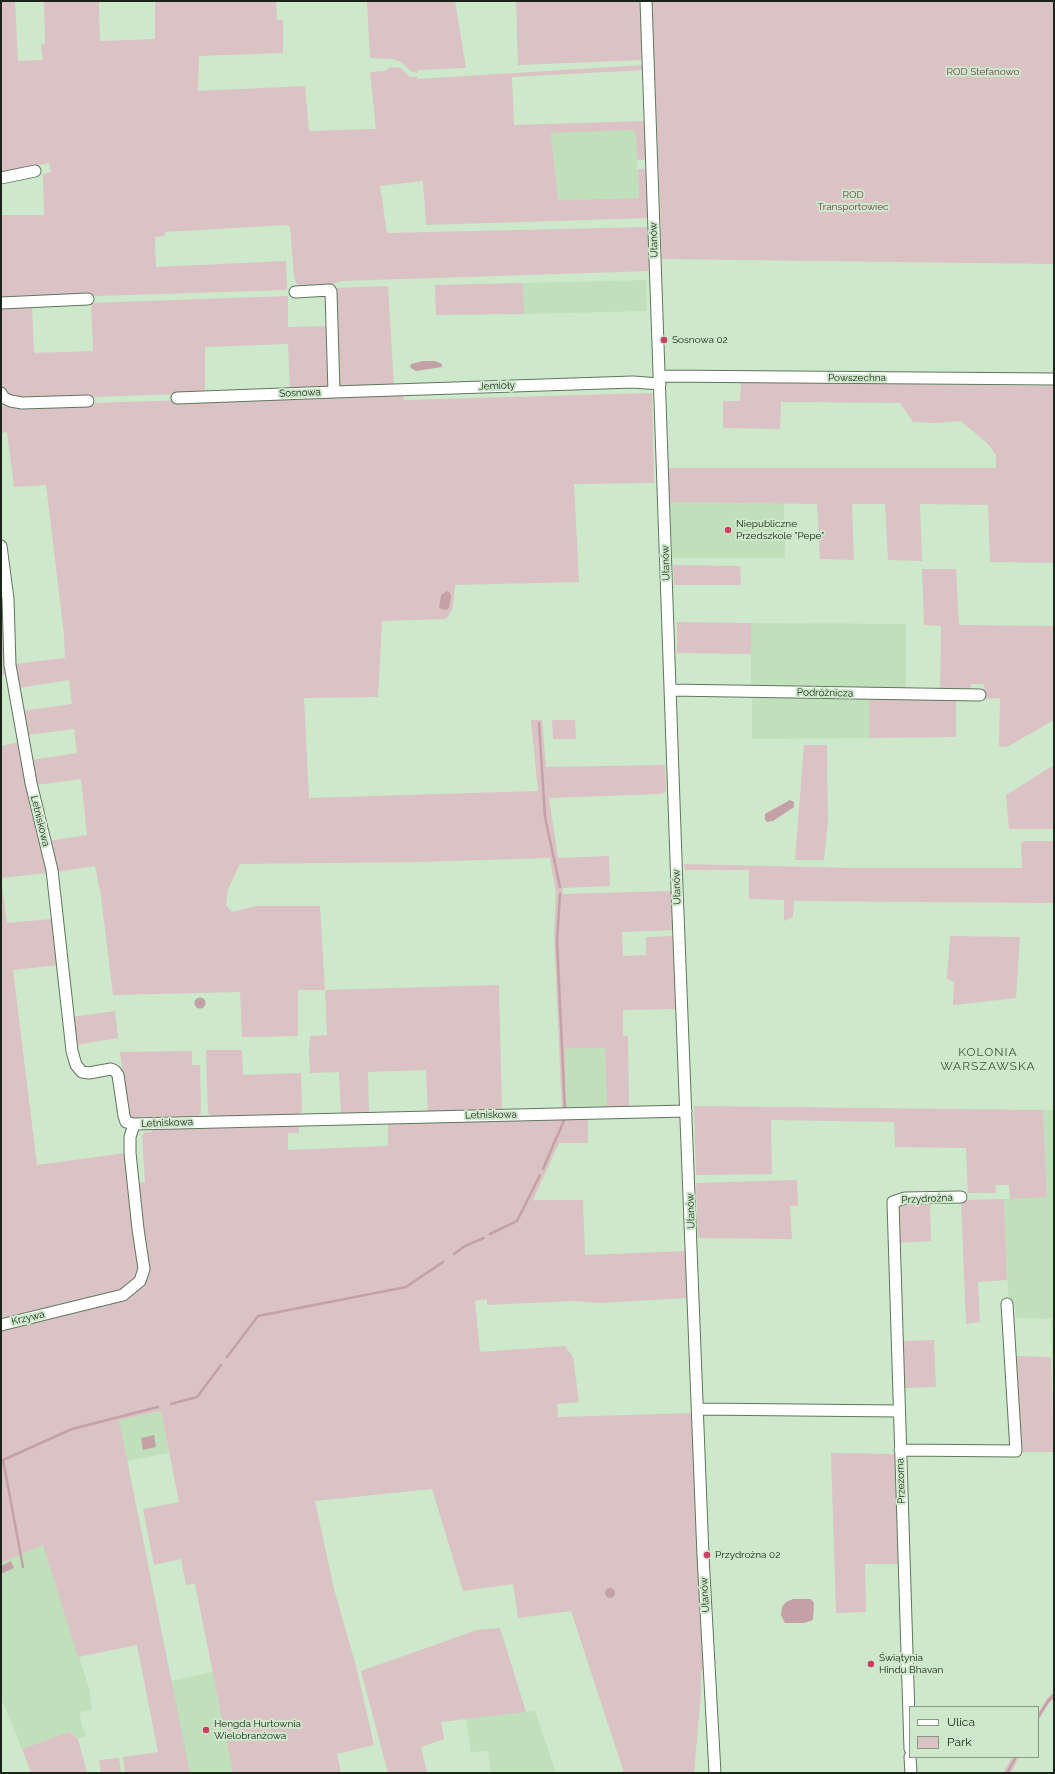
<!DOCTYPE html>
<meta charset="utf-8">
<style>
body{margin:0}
#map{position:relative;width:1055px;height:1774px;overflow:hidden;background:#cee8cb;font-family:Raleway,sans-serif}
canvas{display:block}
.frame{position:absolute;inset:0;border:2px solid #1a2419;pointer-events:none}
.legend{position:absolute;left:909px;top:1706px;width:130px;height:52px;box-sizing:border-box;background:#cee8cb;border:1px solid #869a84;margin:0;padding:5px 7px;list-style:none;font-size:12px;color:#1a2419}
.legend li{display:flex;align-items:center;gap:8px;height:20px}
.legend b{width:20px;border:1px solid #869a84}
</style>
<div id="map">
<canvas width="1055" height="1774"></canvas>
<div class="frame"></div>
<ul class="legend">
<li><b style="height:5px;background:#fff"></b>Ulica</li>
<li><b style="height:11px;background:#dbc2c5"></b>Park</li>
</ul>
</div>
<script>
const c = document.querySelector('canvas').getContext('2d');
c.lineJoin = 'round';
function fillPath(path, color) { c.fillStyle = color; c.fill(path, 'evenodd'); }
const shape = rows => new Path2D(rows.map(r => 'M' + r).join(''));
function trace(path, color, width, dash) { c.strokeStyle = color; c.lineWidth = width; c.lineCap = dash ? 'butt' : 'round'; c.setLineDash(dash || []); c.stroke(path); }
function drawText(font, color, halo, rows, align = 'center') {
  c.font = font + ' Raleway,sans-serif'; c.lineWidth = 4; c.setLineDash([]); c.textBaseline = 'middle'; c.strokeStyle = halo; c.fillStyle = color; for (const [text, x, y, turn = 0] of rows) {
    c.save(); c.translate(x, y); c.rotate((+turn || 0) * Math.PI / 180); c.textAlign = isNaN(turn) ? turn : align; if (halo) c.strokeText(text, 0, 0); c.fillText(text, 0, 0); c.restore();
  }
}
fillPath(shape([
 [632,130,636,134,639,198,558,200,551,132],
 [646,280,647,311,524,314,523,283],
 [670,502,784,503,785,558,672,558],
 [751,623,906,624,906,690,751,690],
 [752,695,869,697,869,738,752,739],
 [565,1048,605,1048,607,1107,566,1108],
 [1043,1110,1054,1110,1054,1433,1051,1319,1016,1318,1015,1306,1009,1304,1006,1262,1004,1199,1047,1197],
 [161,1411,169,1453,127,1461,119,1420],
 [43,1545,90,1691,92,1710,80,1712,81,1722,86,1736,78,1739,69,1732,22,1749,1,1698,1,1563],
 [213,1672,233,1773,190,1773,171,1681],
 [535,1711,556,1773,491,1773,488,1751,471,1752,466,1719]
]), '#c0dfbb');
fillPath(shape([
 [1,1,15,1,18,61,43,60,41,44,45,44,44,1,99,1,100,41,155,39,155,1,276,1,277,20,283,20,283,53,199,56,198,91,305,86,309,131,376,129,370,72,385,71,390,67,401,68,410,77,417,77,418,79,644,65,644,70,512,77,512,80,514,125,646,121,647,158,644,160,637,160,636,134,632,130,551,133,558,200,639,198,638,169,645,169,647,170,649,218,426,225,423,181,380,186,387,233,649,227,651,271,342,281,326,286,300,286,296,283,294,276,290,226,285,225,165,232,165,236,155,237,156,267,286,261,287,290,1,299,1,215,44,215,43,174,51,172,49,163,1,174],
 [367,1,455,1,466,68,418,70,417,73,411,71,401,62,392,59,370,58],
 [516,1,641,1,643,60,518,65],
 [652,1,1054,1,1054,264,662,259],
 [523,283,524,314,436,315,435,285],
 [388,286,394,387,339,389,335,288],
 [288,296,288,327,329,326,332,389,290,390,288,344,205,347,205,393,15,400,2,387,1,306,32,305,34,353,63,352,93,351,91,303],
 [741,382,1054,386,1054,563,990,562,988,505,920,504,922,561,888,560,885,504,852,504,854,560,820,559,817,504,670,502,667,468,996,468,996,455,988,444,961,421,936,423,913,422,900,403,781,402,780,429,723,428,723,401,740,401],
 [402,393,404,400,652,393,654,483,574,484,579,582,455,585,453,608,446,619,382,621,378,697,304,698,309,798,538,791,531,720,542,720,546,767,665,765,666,792,661,794,549,798,558,858,609,856,610,886,563,888,563,894,673,891,674,930,622,932,623,956,646,955,646,937,675,936,677,1009,623,1010,623,1036,628,1036,629,1106,607,1107,605,1048,565,1048,566,1111,562,1111,554,936,556,894,550,858,417,862,240,864,228,889,226,905,232,912,256,906,320,906,325,990,499,985,502,1112,428,1114,426,1070,368,1072,369,1116,341,1116,339,1072,310,1073,309,1051,310,1036,327,1035,325,990,298,990,298,1036,259,1037,242,1037,240,992,113,995,101,896,95,866,56,872,49,841,87,835,81,779,36,785,32,760,77,753,74,729,27,735,22,711,72,704,69,680,19,688,15,664,65,658,64,634,46,485,14,487,7,432,2,433,1,406],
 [673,565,740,566,741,585,674,585],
 [922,569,956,569,959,625,1054,626,1054,720,1007,747,999,746,1000,698,984,699,984,684,971,684,970,692,940,691,941,626,924,625],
 [1,581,5,608,7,672,1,677],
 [677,622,751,623,751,654,677,653],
 [869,697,956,698,956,737,869,738],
 [552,720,575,720,576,739,553,739],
 [20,742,47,873,1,878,7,923,52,919,58,965,13,970,37,1165,126,1153,139,1266,138,1274,131,1284,122,1290,54,1308,1,1319,1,746],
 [804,745,827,745,828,821,824,860,795,860],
 [1054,765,1054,829,1009,829,1006,795],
 [1024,841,1054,841,1054,903,794,901,793,917,784,921,784,900,749,899,749,870,687,870,685,871,684,864,854,868,1022,868,1021,844],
 [950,936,1020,937,1016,998,953,1005,954,982,947,979],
 [115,1011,118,1038,76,1045,72,1017],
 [206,1050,242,1050,243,1075,301,1073,302,1111,298,1116,244,1119,243,1116,212,1117,208,1113],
 [192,1051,192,1065,200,1065,201,1113,197,1117,129,1122,120,1052],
 [694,1106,1043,1110,1047,1197,1010,1199,1009,1185,995,1185,996,1193,968,1193,966,1148,895,1147,894,1122,771,1120,772,1174,696,1175],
 [588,1116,588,1143,559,1143,533,1200,583,1200,585,1255,687,1251,688,1298,600,1303,573,1301,487,1305,487,1299,475,1301,480,1352,565,1346,573,1357,579,1402,557,1404,558,1417,693,1413,704,1670,701,1671,701,1693,694,1773,624,1773,571,1611,518,1618,513,1584,463,1591,432,1489,315,1501,334,1589,356,1666,374,1745,337,1754,341,1773,233,1773,195,1584,186,1585,181,1559,154,1565,143,1509,179,1502,161,1411,119,1420,190,1773,125,1773,123,1757,158,1752,137,1645,78,1657,43,1545,1,1563,1,1331,56,1315,127,1298,141,1287,137,1183,145,1182,142,1136,145,1132,152,1132,152,1126,299,1122,299,1133,288,1133,288,1150,388,1146,388,1120],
 [797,1180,798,1206,790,1206,792,1239,698,1238,696,1183],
 [1004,1199,1007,1280,978,1282,980,1322,966,1324,961,1200],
 [930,1201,931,1241,898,1243,897,1206,901,1202],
 [934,1340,936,1387,903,1388,901,1341],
 [1013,1356,1051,1357,1054,1452,1020,1452],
 [831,1453,897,1454,900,1564,865,1564,866,1612,836,1613],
 [500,1628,526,1712,441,1722,444,1739,421,1747,427,1773,388,1773,361,1671,477,1630],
 [1054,1692,1054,1699,1048,1704,1038,1721,1038,1713,1047,1698],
 [69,1732,78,1739,87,1773,31,1773,22,1749],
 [1012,1757,1019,1757,1011,1773,1003,1773],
 [119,1758,121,1773,101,1773,99,1760]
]), '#dbc2c5');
fillPath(shape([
 [423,361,435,361,442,364,442,367,416,371,411,368,410,366,411,364],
 [447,591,450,593,451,596,449,608,447,610,441,609,439,607,441,595],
 [790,800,794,802,794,807,773,821,767,822,765,820,765,814],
 '194.5 1003a5.5 5.5 0 1 1 11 0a5.5 5.5 0 1 1-11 0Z',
 [154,1435,156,1447,143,1450,141,1438],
 [11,1561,14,1568,1,1574,1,1566],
 '605 1593a5 5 0 1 1 10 0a5 5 0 1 1-10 0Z',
 [793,1599,811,1599,814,1603,813,1620,804,1623,785,1623,781,1615,782,1607,786,1602]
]), '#c4a1a6');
trace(shape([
 [539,723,545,817,560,887],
 [560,894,557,941,565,1111],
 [543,1169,565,1118],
 [490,1234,517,1221,540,1175],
 [454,1254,465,1246,484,1238],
 [227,1357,258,1316,406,1287,443,1262],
 [171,1404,197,1397,221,1365],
 [23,1567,3,1460,72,1429,158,1407],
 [1038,1717,1049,1700,1054,1695],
 [1007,1773,1016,1757]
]), '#c4a1a6', 2.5);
const minor = shape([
 [646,1,677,888,703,1556,715,1773],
 [1,178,35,171],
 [1,303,88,299],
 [659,376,1054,379],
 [334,392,633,382,660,384],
 [1,393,4,398,11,401,22,403,88,401],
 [177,398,334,392,331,292,330,290,295,292],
 [1,546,8,599,10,665,31,783,52,870,72,1051,76,1065,82,1072,89,1073,111,1069,115,1071,118,1075,124,1116,126,1122,134,1124,686,1111],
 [670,690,980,695],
 [1,1325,123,1295,140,1281,144,1269,138,1229,130,1153,130,1137,134,1124],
 [698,1409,899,1411],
 [900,1450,1016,1451,1007,1304],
 [910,1749,893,1202,905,1198,961,1197],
 [910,1757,911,1773]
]);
trace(minor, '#5f775c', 13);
trace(minor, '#fff', 11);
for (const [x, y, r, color] of [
 [664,340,4,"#cc3e63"],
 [728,530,4,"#cc3e63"],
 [707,1555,4,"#cc3e63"],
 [871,1664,4,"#cc3e63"],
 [206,1730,4,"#cc3e63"]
]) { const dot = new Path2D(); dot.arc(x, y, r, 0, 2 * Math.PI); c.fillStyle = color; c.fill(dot); trace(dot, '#cee8cb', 1.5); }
drawText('10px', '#734049', '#cee8cb', [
 ["ROD Stefanowo",983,72],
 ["ROD",853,195],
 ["Transportowiec",853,207]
]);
drawText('10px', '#1a2419', '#cee8cb', [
 ["Ułanów",654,240,-92],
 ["Powszechna",857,378],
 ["Jemioły",497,386,-2],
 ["Sosnowa",300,393,-2],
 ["Ułanów",666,563,-92],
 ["Podróżnicza",825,693,1],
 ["Letniskowa",40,821,76],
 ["Ułanów",677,887,-92],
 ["Letniskowa",491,1115,-1],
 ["Letniskowa",167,1123,-2],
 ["Przydrożna",927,1199,-3],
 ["Ułanów",691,1211,-92],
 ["Krzywa",28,1318,-13],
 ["Przezorna",901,1481,-92],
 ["Ułanów",705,1595,-93]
]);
drawText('10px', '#1a2419', '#cee8cb', [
 ["Sosnowa 02",672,340],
 ["Niepubliczne",736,524],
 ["Przedszkole \"Pepe\"",736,536],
 ["Przydrożna 02",715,1555],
 ["Świątynia",879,1658],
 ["Hindu Bhavan",879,1670],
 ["Hengda Hurtownia",214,1724],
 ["Wielobranżowa",214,1736]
], 'left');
c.letterSpacing = '1px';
drawText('12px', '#3d533a', '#cee8cb', [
 ["KOLONIA",988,1052],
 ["WARSZAWSKA",988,1066]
]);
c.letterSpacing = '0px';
</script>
